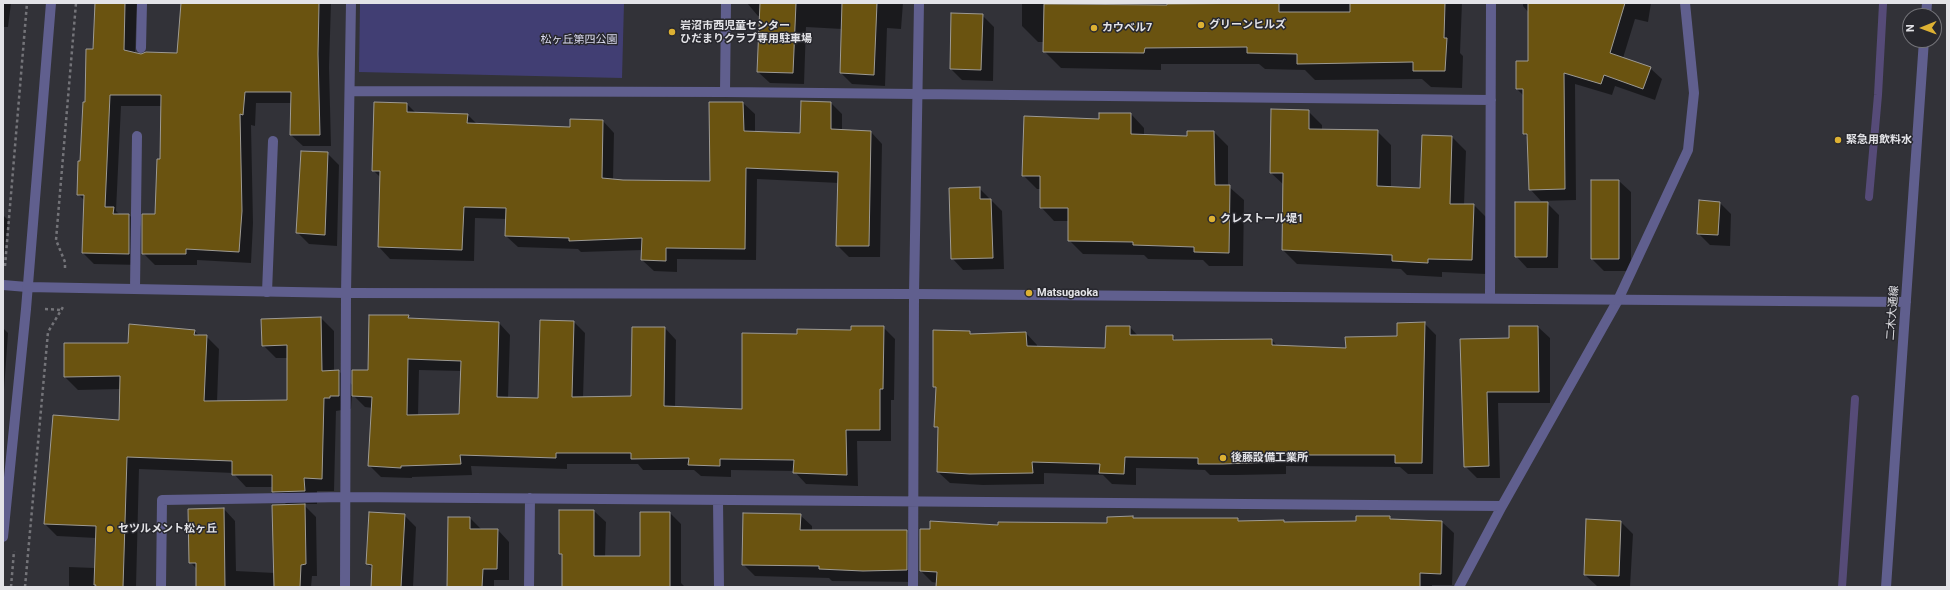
<!DOCTYPE html>
<meta charset="utf-8">
<style>
body{margin:0}
#map{position:relative;width:1950px;height:590px;overflow:hidden;background:#323238;font-family:Roboto,sans-serif}
canvas{display:block}
.frame{position:absolute;inset:0;border:4px solid #e3e3e7;pointer-events:none}
.north{position:absolute;left:1902px;top:8px;width:40px;height:40px;box-sizing:border-box;background:#28282e;border:1px solid #737378;border-radius:50%;rotate:269deg;font-size:11px;font-weight:700;line-height:16px;text-align:center;color:#e3e3e7}
.north::after{content:'';display:block;margin:auto;width:14px;height:18px;background:#ddb133;clip-path:polygon(50% 0,100% 100%,50% 72%,0 100%)}
</style>
<div id="map">
<canvas width="1950" height="590"></canvas>
<div class="frame"></div>
<div class="north">N</div>
</div>
<script>
const c = document.querySelector('canvas').getContext('2d');
c.lineJoin = 'round';
function fillPath(path, color) { c.fillStyle = color; c.fill(path, 'evenodd'); }
const shape = rows => new Path2D(rows.map(r => 'M' + r).join(''));
function trace(path, color, width, dash) { c.strokeStyle = color; c.lineWidth = width; c.lineCap = dash ? 'butt' : 'round'; c.setLineDash(dash || []); c.stroke(path); }
function drawText(font, color, halo, rows, align = 'center') {
  c.font = font + ' Roboto,"Noto Sans JP",sans-serif'; c.lineWidth = 3; c.setLineDash([]); c.textBaseline = 'middle'; c.strokeStyle = halo; c.fillStyle = color; for (const [text, x, y, turn = 0] of rows) {
    c.save(); c.translate(x, y); c.rotate((+turn || 0) * Math.PI / 180); c.textAlign = isNaN(turn) ? turn : align; if (halo) c.strokeText(text, 0, 0); c.fillText(text, 0, 0); c.restore();
  }
}
fillPath(shape([
 [360,3,624,3,622,78,359,72]
]), '#413e73');
fillPath(shape([
 [3,3,11,3,8,27,3,27],
 [96,3,137,3,135,52,140,56,178,54,182,3,331,3,329,67,331,146,303,146,291,135,292,103,256,103,255,126,251,125,253,223,251,263,197,260,197,265,155,265,143,253,156,215,161,160,162,106,121,106,116,211,120,215,129,215,141,226,140,265,94,264,83,253,84,200,78,194,86,103,94,50],
 [747,3,903,3,901,29,887,28,885,86,852,84,841,73,842,29,806,27,804,84,770,83,758,72,760,16,758,16],
 [1022,3,1462,3,1460,53,1463,56,1462,88,1431,87,1422,79,1315,80,1305,70,1265,69,1259,64,1161,64,1161,70,1061,68,1044,51,1044,42,1038,42,1022,26],
 [1523,3,1651,3,1648,22,1635,19,1623,58,1650,68,1662,79,1655,100,1615,86,1612,95,1575,84,1576,200,1541,201,1530,189,1528,138,1524,134,1524,96,1517,89,1529,62,1529,13,1523,6],
 [982,15,994,27,993,81,962,80,951,69],
 [743,103,755,114,755,132,801,135,831,103,842,114,842,131,871,132,882,144,880,257,849,257,837,245,839,183,757,179,756,260,677,259,677,272,654,271,642,260,643,250,581,252,578,249,518,247,506,236,507,219,475,218,474,261,390,259,379,247,381,178,373,170,407,104,416,113,467,114,478,125,571,128,603,121,614,133,613,180,711,182],
 [1308,111,1322,125,1322,130,1377,131,1391,145,1391,188,1421,189,1452,137,1466,151,1464,205,1474,205,1488,219,1486,274,1442,272,1442,277,1407,275,1401,269,1297,264,1283,250,1284,185,1271,173],
 [1131,114,1144,128,1144,135,1188,137,1188,132,1214,132,1228,146,1228,186,1244,200,1243,266,1209,266,1203,260,1148,259,1144,255,1083,254,1069,240,1069,221,1054,221,1041,207,1041,189,1037,189,1023,175,1100,120],
 [327,153,339,165,337,246,309,244,297,232],
 [1592,181,1619,181,1631,192,1631,271,1604,271,1592,259],
 [979,188,1002,211,1004,269,963,270,952,258],
 [1547,203,1559,215,1558,268,1527,268,1516,256],
 [1720,203,1731,214,1730,246,1710,245,1698,233],
 [3,215,8,220,3,268],
 [408,316,410,319,499,323,510,335,508,398,539,399,574,322,585,333,583,398,632,397,665,328,676,340,675,408,743,410,798,334,883,327,895,339,894,400,891,400,891,441,857,441,858,486,806,484,794,471,731,470,731,477,701,476,694,470,643,470,638,464,567,464,567,469,471,466,472,475,412,477,412,478,381,477,369,465,373,408,365,407,352,394,351,409,342,408,342,410,336,411,334,491,317,491,317,504,303,504,316,517,317,576,312,576,311,587,197,587,197,569,190,562,224,509,235,521,236,571,275,573,287,505,273,491,273,487,246,487,233,473,139,469,136,587,69,587,69,567,95,568,96,538,57,536,45,524,120,421,121,389,78,390,65,377,65,344,128,344,194,331,200,336,206,336,219,349,217,402,288,401,288,358,276,358,263,345,321,318,334,331,334,372,339,371,353,386,369,371],
 [419,370,461,371,460,415,418,416],
 [1424,323,1436,335,1433,474,1408,474,1400,467,1286,466,1286,474,1236,475,1210,475,1205,470,1136,468,1136,485,1112,484,1103,475,1044,473,1044,484,983,485,950,483,938,472,939,430,935,426,937,389,934,386,969,332,972,335,1026,333,1037,345,1037,348,1106,349,1130,327,1138,336,1172,336,1177,341,1272,340,1278,347,1347,349,1398,337],
 [1510,327,1538,327,1550,338,1550,403,1498,403,1500,478,1477,478,1465,466,1461,340,1510,339],
 [3,328,8,333,3,404],
 [594,511,606,522,605,557,641,557,670,513,681,524,681,583,684,586,691,587,563,587,563,556,560,553],
 [404,515,416,527,413,587,372,587,373,569,367,564],
 [800,515,812,526,812,531,906,531,918,542,918,582,832,581,829,578,755,576,744,565],
 [1390,517,1393,520,1442,522,1454,533,1452,585,1432,585,1432,587,937,587,938,583,932,582,921,571,999,526,1108,524,1134,519,1238,519,1240,522,1284,521,1286,523,1357,522],
 [470,518,482,530,498,530,509,542,509,580,494,580,494,587,448,587],
 [1621,522,1633,534,1630,587,1597,586,1585,575]
]), '#0007');
trace(shape([
 [1869,197,1878,95,1883,4],
 [1842,587,1855,399]
]), '#564b78', 8);
const building = shape([
 [95,3,125,3,124,50,141,54,146,52,177,53,181,3,319,3,318,54,320,135,290,135,291,92,245,92,243,115,240,114,242,211,239,252,186,249,186,254,142,254,142,214,155,214,157,159,160,159,161,95,110,95,105,207,114,207,113,214,129,214,129,254,82,253,84,195,77,195,78,161,80,161,83,102,85,102,86,49,93,49,95,3],
 [760,3,796,3,793,73,757,72,760,3],
 [842,3,877,3,874,75,840,73,842,3],
 [1279,3,1279,12,1350,12,1350,3,1445,3,1444,38,1447,38,1445,71,1413,71,1413,62,1297,64,1297,54,1247,53,1247,47,1145,48,1144,53,1043,52,1044,4,1167,5,1167,4,1279,3],
 [1528,3,1625,3,1610,53,1651,67,1643,89,1604,75,1601,84,1564,73,1565,189,1529,190,1527,134,1523,134,1523,89,1516,89,1516,61,1528,61,1528,3],
 [951,13,983,14,981,70,950,69,951,13],
 [801,101,831,102,831,129,871,131,869,246,836,246,838,172,746,168,745,249,666,248,666,261,641,260,642,238,569,241,569,238,505,236,506,208,464,207,462,250,378,247,380,171,372,171,374,102,407,103,407,112,468,114,467,123,570,127,570,119,603,120,602,178,623,180,710,181,709,102,743,102,744,131,800,133,801,101],
 [1271,109,1309,110,1309,129,1378,130,1377,186,1420,188,1422,135,1452,136,1450,204,1474,204,1472,260,1428,259,1428,263,1392,261,1392,255,1282,250,1283,173,1270,173,1271,109],
 [1099,113,1131,113,1131,134,1187,136,1187,131,1214,131,1215,185,1230,185,1229,253,1194,252,1194,247,1133,245,1133,242,1068,241,1068,208,1040,208,1040,176,1022,176,1024,116,1099,119,1099,113],
 [301,151,328,152,325,235,296,233,301,151],
 [1591,180,1619,180,1619,259,1591,259,1591,180],
 [980,187,980,199,991,199,993,258,951,259,949,188,980,187],
 [1699,200,1720,202,1718,235,1697,234,1699,200],
 [1515,202,1548,202,1547,257,1515,257,1515,202],
 [369,315,409,315,408,318,499,322,497,397,538,398,540,320,574,321,572,397,631,396,632,327,665,327,664,406,742,409,742,333,797,334,797,329,851,330,851,326,884,326,883,389,880,389,880,430,846,430,847,475,793,473,794,460,720,459,720,466,688,465,689,458,631,459,631,453,556,453,556,458,460,455,461,464,401,466,401,468,368,466,372,397,352,396,352,370,368,370,369,315],
 [408,359,461,361,459,414,407,415,408,359],
 [321,317,322,371,339,370,339,396,330,396,330,398,324,398,322,479,304,478,305,491,272,492,272,475,232,475,232,461,127,457,123,587,95,587,96,585,94,585,96,526,44,524,53,415,119,420,120,376,64,377,64,343,128,343,129,324,195,330,194,335,207,335,204,401,287,400,287,345,262,346,261,319,321,317],
 [1425,322,1422,463,1395,463,1395,455,1275,455,1275,462,1223,464,1198,464,1198,458,1125,457,1124,474,1099,473,1100,464,1032,462,1033,473,970,474,937,472,938,427,934,427,936,387,933,387,933,330,970,331,970,334,1026,332,1027,346,1105,348,1106,326,1130,326,1130,335,1173,335,1173,340,1272,339,1272,345,1346,348,1345,337,1397,336,1397,323,1425,322],
 [1509,326,1538,326,1539,392,1487,392,1489,466,1464,467,1460,339,1509,338,1509,326],
 [305,504,306,564,301,565,300,587,274,587,272,505,305,504],
 [224,508,225,587,196,587,196,563,189,563,188,509,224,508],
 [559,510,594,510,594,556,640,556,640,512,670,512,670,587,562,587,562,554,559,554,559,510],
 [369,512,405,514,401,587,371,587,372,565,366,564,369,512],
 [743,513,801,514,800,530,907,530,907,570,863,571,819,569,819,566,742,565,743,513],
 [1133,516,1133,518,1238,518,1238,521,1284,520,1284,522,1356,521,1356,516,1390,516,1390,519,1442,521,1441,574,1420,573,1420,587,936,587,937,572,920,571,920,529,930,529,930,521,998,525,998,522,1107,523,1107,517,1133,516],
 [448,517,470,517,470,529,498,529,497,569,483,569,482,587,447,587,448,517],
 [1586,519,1621,521,1619,576,1584,575,1586,519]
]);
fillPath(building, '#6a5310');
trace(building, '#9d9a94', 1);
trace(shape([
 [5,266,27,3],
 [65,268,65,262,56,240,76,3],
 [45,309,62,310],
 [11,587,14,551],
 [25,587,48,332,63,307]
]), '#747479', 2.5, [3, 3]);
trace(shape([
 [141,48,142,3],
 [350,91,725,92,1491,100],
 [725,92,726,3],
 [3,285,27,287],
 [135,289,137,136],
 [267,292,273,141],
 [1490,298,1491,3],
 [718,500,719,587],
 [161,587,162,500,346,497,1502,506],
 [345,587,346,293,351,3],
 [529,587,530,498],
 [913,587,914,294,919,3],
 [1459,587,1502,506,1618,300,1688,150,1694,93,1685,3]
]), '#605f8e', 10);
trace(shape([
 [1926,16,1927,3],
 [27,287,346,293,914,294,1906,302],
 [3,537,26,309,51,3],
 [1886,587,1924,40]
]), '#605f8e', 10);
for (const [x, y, r, color] of [
 [1201,25,4,"#ddb133"],
 [1094,28,4,"#ddb133"],
 [672,32,4,"#ddb133"],
 [1838,140,4,"#ddb133"],
 [1212,219,4,"#ddb133"],
 [1029,293,4,"#ddb133"],
 [1223,458,4,"#ddb133"],
 [110,529,4,"#ddb133"]
]) { const dot = new Path2D(); dot.arc(x, y, r, 0, 2 * Math.PI); c.fillStyle = color; c.fill(dot); trace(dot, '#28282e', 1.5); }
drawText('bold 11px', '#e3e3e7', '#28282e', [
 ["グリーンヒルズ",1209,25],
 ["岩沼市西児童センター",680,26],
 ["ひだまりクラブ専用駐車場",680,39],
 ["カウベル7",1102,28],
 ["緊急用飲料水",1846,140],
 ["クレストール堤1",1220,219],
 ["Matsugaoka",1037,293],
 ["後藤設備工業所",1231,458],
 ["セツルメント松ヶ丘",118,529]
], 'left');
drawText('11px', '#d9d9ed', '#28282e', [
 ["松ヶ丘第四公園",579,40]
]);
drawText('11px', '#e3e3e7', '#28282e', [
 ["二木大通線",1893,313,-86]
]);
</script>
